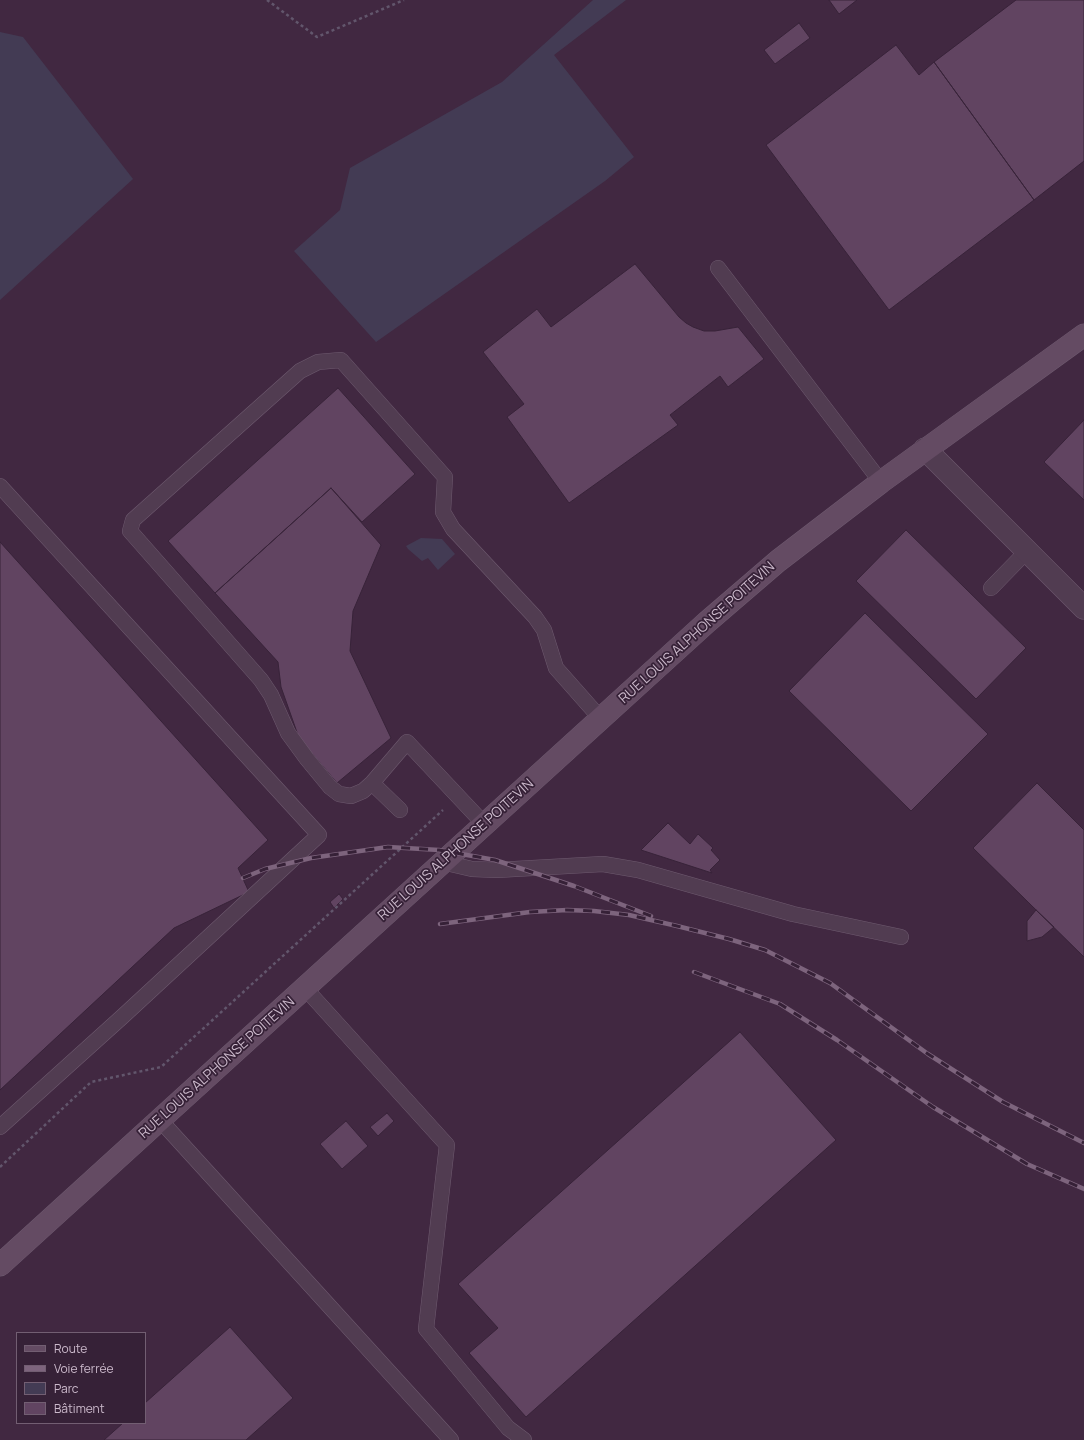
<!DOCTYPE html>
<meta charset="utf-8">
<style>
body{margin:0}
#map{position:relative;width:1084px;height:1440px;overflow:hidden;background:#412841;font-family:Manrope,sans-serif}
canvas{display:block}
.legend{position:absolute;left:16px;top:1332px;width:130px;height:92px;box-sizing:border-box;background:#362137;border:1px solid #725e72;margin:0;padding:5px 7px;list-style:none;font-size:12px;color:#cbb9cb}
.legend li{display:flex;align-items:center;gap:8px;height:20px}
.legend b{width:20px;border:1px solid #725e72}
</style>
<div id="map">
<canvas width="1084" height="1440"></canvas>
<ul class="legend">
<li><b style="height:5px;background:#644b63"></b>Route</li>
<li><b style="height:5px;background:#7d647d"></b>Voie ferrée</li>
<li><b style="height:11px;background:#433b54"></b>Parc</li>
<li><b style="height:11px;background:#614461"></b>Bâtiment</li>
</ul>
</div>
<script>
const c = document.querySelector('canvas').getContext('2d');
c.lineJoin = 'round';
function fillPath(path, color) { c.fillStyle = color; c.fill(path, 'evenodd'); }
const shape = rows => new Path2D(rows.map(r => 'M' + r).join(''));
function trace(path, color, width, dash) { c.strokeStyle = color; c.lineWidth = width; c.lineCap = dash ? 'butt' : 'round'; c.setLineDash(dash || []); c.stroke(path); }
function drawText(font, color, halo, rows, align = 'center') {
  c.font = font + ' Manrope,sans-serif'; c.lineWidth = 3.5; c.setLineDash([]); c.textBaseline = 'middle'; c.strokeStyle = halo; c.fillStyle = color; for (const [text, x, y, turn = 0] of rows) {
    c.save(); c.translate(x, y); c.rotate((+turn || 0) * Math.PI / 180); c.textAlign = isNaN(turn) ? turn : align; if (halo) c.strokeText(text, 0, 0); c.fillText(text, 0, 0); c.restore();
  }
}
fillPath(shape([
 [593,0,626,0,554,55,634,157,605,181,376,342,294,251,340,210,350,168,502,82],
 [0,32,23,37,133,179,0,300],
 [421,538,442,539,455,554,438,570,428,558,422,561,408,549,406,546]
]), '#433b54');
const building = shape([
 [829,0,857,0,839,14,829,0],
 [1016,0,1084,0,1084,161,1034,200,934,62,1016,0],
 [799,23,810,38,775,64,764,50,799,23],
 [896,45,919,75,934,62,1034,200,889,310,766,145,896,45],
 [635,264,679,317,686,323,693,327,704,331,715,331,738,327,764,359,728,387,720,376,670,415,678,425,569,503,507,417,524,404,483,352,537,309,551,327,635,264],
 [338,388,415,474,362,522,331,488,215,593,168,541,338,388],
 [1084,420,1084,500,1044,462,1084,420],
 [331,488,381,545,353,611,350,651,391,738,337,783,299,738,281,687,278,662,215,593,331,488],
 [906,530,1026,648,976,699,856,581,906,530],
 [0,542,268,840,238,868,249,892,174,928,0,1090,0,542],
 [865,613,988,734,911,811,789,691,865,613],
 [1037,783,1084,830,1084,957,973,848,1037,783],
 [668,823,690,844,698,834,713,848,711,850,720,860,710,870,712,873,641,850,668,823],
 [339,894,343,899,334,908,330,902,339,894],
 [1036,910,1054,927,1042,937,1027,941,1027,921,1036,910],
 [740,1032,836,1140,526,1417,469,1353,498,1328,458,1284,740,1032],
 [387,1113,394,1121,378,1136,370,1127,387,1113],
 [346,1121,368,1146,342,1169,320,1144,346,1121],
 [230,1327,293,1398,246,1440,104,1440,123,1423,145,1423,145,1403,230,1327]
]);
fillPath(building, '#614461');
trace(building, '#382339', 1);
const lane = shape([
 [718,268,881,482],
 [0,486,319,835,122,1017,0,1127],
 [991,588,1027,551],
 [372,783,400,810],
 [485,825,407,742,372,783,363,791,351,796,339,794,330,787,307,759,288,733,271,695,261,680,130,531,133,520,300,371,318,362,341,360,445,477,443,512,453,529,535,617,544,630,556,668,601,719],
 [442,862,472,869,497,870,603,864,638,870,793,914,901,937],
 [304,987,447,1145,426,1329,508,1428,524,1440],
 [160,1120,451,1440]
]);
const street = shape([
 [925,449,1084,608]
]);
const secondary = shape([
 [0,1265,707,622,778,561,881,482,1084,335]
]);
trace(lane, '#6e5a6f', 16);
trace(street, '#6e5a6f', 23);
trace(secondary, '#6e5a6f', 23);
trace(shape([
 [267,0,317,37,404,0],
 [0,1167,91,1082,161,1067,443,810]
]), '#62566c', 2.5, [3, 3]);
trace(lane, '#513c51', 15);
trace(street, '#513c51', 22);
trace(secondary, '#644b63', 22);
const rail = shape([
 [243,878,265,869,311,858,388,847,439,850,495,860,574,886,651,916],
 [440,924,530,912,567,910,594,911,629,915,677,926,729,939,765,950,830,983,928,1054,1003,1102,1084,1143],
 [694,972,780,1004,837,1040,933,1107,1027,1164,1084,1189]
]);
trace(rail, '#7d647d', 4.5);
trace(rail, '#362137', 3, [9]);
drawText('14px', '#cbb9cb', '#362137', [
 ["RUE LOUIS ALPHONSE POITEVIN",697,633,-42],
 ["RUE LOUIS ALPHONSE POITEVIN",456,850,-42],
 ["RUE LOUIS ALPHONSE POITEVIN",217,1068,-42]
]);
</script>
